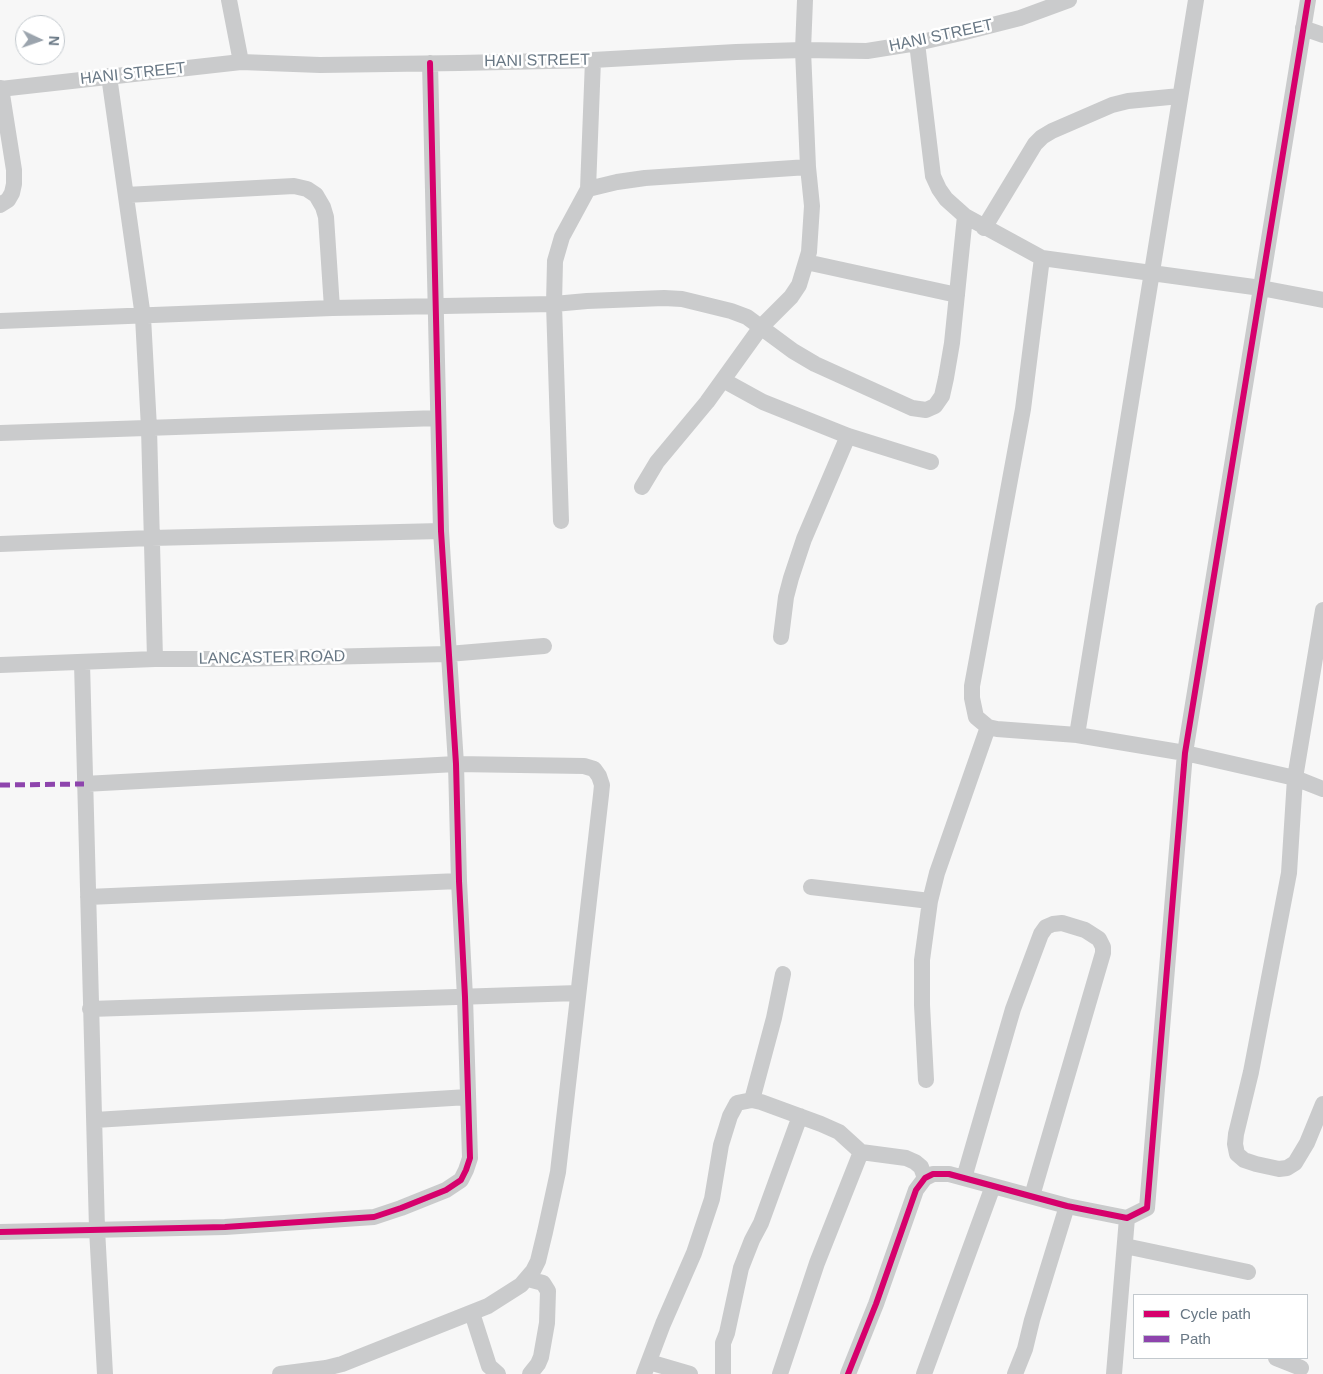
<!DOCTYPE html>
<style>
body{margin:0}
#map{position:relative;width:1323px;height:1374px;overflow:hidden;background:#f7f7f7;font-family:Helvetica,sans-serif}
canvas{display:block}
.legend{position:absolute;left:1133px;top:1294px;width:175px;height:65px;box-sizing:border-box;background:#fff;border:1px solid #c3c9ce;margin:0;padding:6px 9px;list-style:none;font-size:15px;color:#697885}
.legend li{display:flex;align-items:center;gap:10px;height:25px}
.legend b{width:25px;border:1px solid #c3c9ce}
.north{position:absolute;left:15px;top:15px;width:50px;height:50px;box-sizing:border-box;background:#fff;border:1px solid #c3c9ce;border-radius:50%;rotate:93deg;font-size:14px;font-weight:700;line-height:20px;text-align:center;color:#697885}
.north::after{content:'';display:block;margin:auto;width:18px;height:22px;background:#9ba4ad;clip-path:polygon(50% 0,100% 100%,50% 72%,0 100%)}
</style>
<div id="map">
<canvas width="1323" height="1374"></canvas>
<ul class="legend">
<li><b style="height:6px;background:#d6006c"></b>Cycle path</li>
<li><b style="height:6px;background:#8e44ad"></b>Path</li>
</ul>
<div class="north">N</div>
</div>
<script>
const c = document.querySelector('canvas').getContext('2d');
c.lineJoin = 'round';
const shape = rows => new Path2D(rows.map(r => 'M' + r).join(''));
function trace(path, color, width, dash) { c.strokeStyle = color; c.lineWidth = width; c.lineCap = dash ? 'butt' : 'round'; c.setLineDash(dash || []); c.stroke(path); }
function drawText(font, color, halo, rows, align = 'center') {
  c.font = font + ' Helvetica,sans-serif'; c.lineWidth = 5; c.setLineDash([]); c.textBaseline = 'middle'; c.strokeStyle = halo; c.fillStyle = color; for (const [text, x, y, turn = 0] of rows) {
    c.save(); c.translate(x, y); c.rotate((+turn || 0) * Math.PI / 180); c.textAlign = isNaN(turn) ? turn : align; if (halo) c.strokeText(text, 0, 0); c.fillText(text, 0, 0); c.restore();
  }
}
trace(shape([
 [229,0,241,62],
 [1303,28,1323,35],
 [917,43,933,176,939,189,946,199,965,216,1042,258,1261,288,1323,300],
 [109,76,143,317,149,428,155,659],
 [0,89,241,62,320,65,459,63,593,60,736,52,803,50,867,51,917,43,961,33,1020,18,1069,0],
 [588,189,617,182,645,178,808,167],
 [126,195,294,186,307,189,316,195,323,207,326,217,332,308],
 [0,205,8,200,12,193,14,184,14,170,1,88],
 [984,228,1035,144,1042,137,1052,131,1112,105,1128,101,1180,96],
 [1042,258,1023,409,972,686,972,698,976,717,988,727,997,729,1077,735,1185,753,1295,778,1323,789],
 [806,262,957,295],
 [0,321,332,308,554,304,587,301,664,298,682,299,731,311,747,317,793,351,815,364,912,408,926,410,935,406,942,396,946,378,952,343,965,216],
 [723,380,763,402,848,436,931,462],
 [0,433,438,418],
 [642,487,657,462,707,402,761,327,791,297,799,285,809,252,812,206,808,167,803,50,805,0],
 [561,521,554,304,555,261,562,237,588,189,593,60],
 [0,544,151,538,441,531],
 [1323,610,1295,778,1289,873,1251,1072,1236,1134,1235,1144,1237,1154,1244,1160,1256,1164,1279,1169,1287,1168,1295,1163,1307,1143,1323,1104],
 [781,637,786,597,791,578,804,539,848,436],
 [82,663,97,1229,105,1374],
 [0,665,155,659,236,659,448,654,544,646],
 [1077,735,1196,0],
 [84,784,456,764,584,766,594,769,599,776,602,785,601,795,558,1172,545,1232,538,1261,533,1271,521,1285,488,1306,342,1364,326,1368,280,1374],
 [811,887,930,901],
 [88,897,459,881],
 [90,1009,578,993],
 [926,1080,922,1005,922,960,930,901,937,873,988,727],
 [752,1100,774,1018,783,974],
 [95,1120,468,1097],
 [964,1178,1013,1009,1041,934,1046,927,1053,924,1062,923,1085,930,1099,939,1103,947,1103,953,1032,1196],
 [0,1232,225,1227,374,1217,401,1208,446,1190,461,1180,466,1170,470,1158,465,997,459,881,456,764,441,531,430,63],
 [1125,1246,1248,1272],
 [528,1279,543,1283,548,1291,547,1323,541,1357,538,1364,530,1374],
 [472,1313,489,1366,498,1374],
 [1276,1358,1301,1368],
 [649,1362,690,1374],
 [644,1374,663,1324,694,1253,712,1199,721,1145,730,1116,737,1103,752,1100,761,1102,821,1124,839,1132,861,1152,906,1158,915,1162,921,1167,925,1178],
 [723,1374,723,1343,727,1333,741,1268,752,1240,761,1223,800,1116],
 [780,1374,817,1263,861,1152],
 [848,1374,876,1304,916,1190,925,1178,933,1174,949,1174,1067,1206,1127,1218,1147,1208,1185,753,1308,0],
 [924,1374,993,1186],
 [1015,1374,1025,1349,1032,1320,1067,1206],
 [1114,1374,1127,1218]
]), '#cacbcc', 16);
trace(shape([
 [0,785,84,784]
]), '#8e44ad', 5, [10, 5]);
trace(shape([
 [0,1232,225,1227,374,1217,401,1208,446,1190,461,1180,466,1170,470,1158,465,997,459,881,456,764,441,531,430,63],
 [848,1374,876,1304,916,1190,925,1178,933,1174,949,1174,1067,1206,1127,1218,1147,1208,1185,753,1308,0]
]), '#d6006c', 6);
drawText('16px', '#697885', '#fff', [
 ["HANI STREET",941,36,-12],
 ["HANI STREET",537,61,-1],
 ["HANI STREET",133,74,-6],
 ["LANCASTER ROAD",272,658,-1]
]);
</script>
